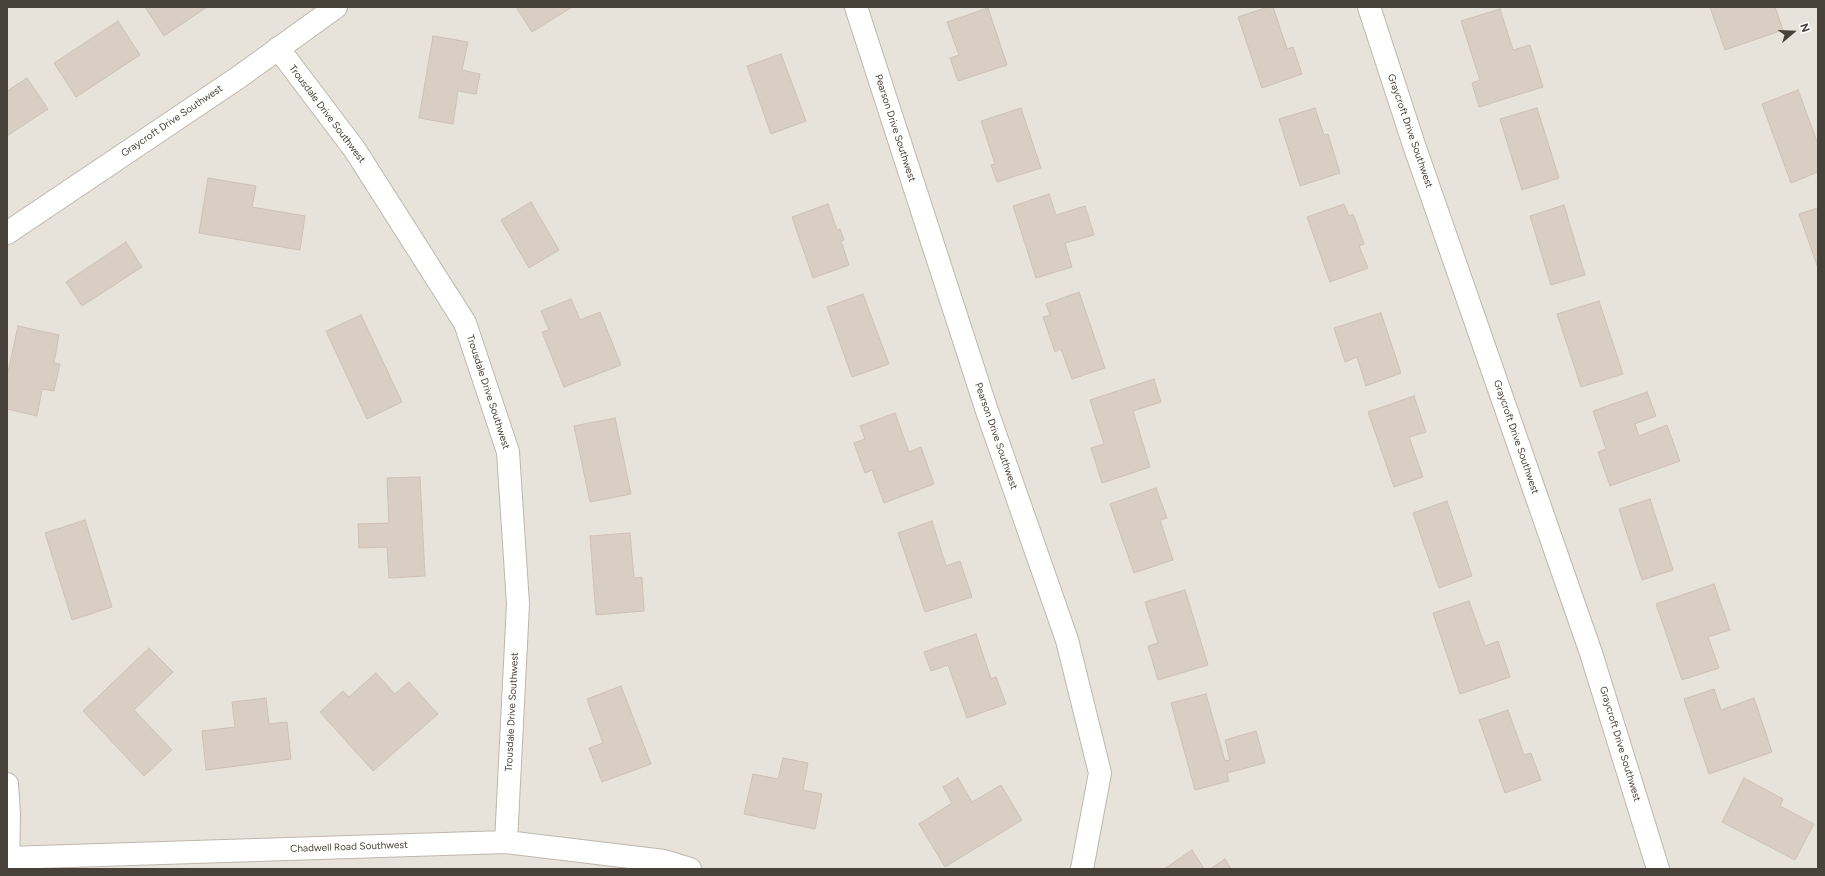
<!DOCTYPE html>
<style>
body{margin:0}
#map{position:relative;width:1825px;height:876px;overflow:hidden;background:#f4f0eb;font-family:Figtree,sans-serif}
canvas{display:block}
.frame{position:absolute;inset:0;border:8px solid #484139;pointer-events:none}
.north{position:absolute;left:1773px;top:12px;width:40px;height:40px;-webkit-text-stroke:3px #fff;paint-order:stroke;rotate:71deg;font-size:11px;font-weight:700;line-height:16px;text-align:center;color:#484139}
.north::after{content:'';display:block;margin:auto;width:14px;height:18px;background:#484139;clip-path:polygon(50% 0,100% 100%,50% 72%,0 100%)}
</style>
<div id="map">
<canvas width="1825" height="876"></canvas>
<div class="frame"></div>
<div class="north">N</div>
</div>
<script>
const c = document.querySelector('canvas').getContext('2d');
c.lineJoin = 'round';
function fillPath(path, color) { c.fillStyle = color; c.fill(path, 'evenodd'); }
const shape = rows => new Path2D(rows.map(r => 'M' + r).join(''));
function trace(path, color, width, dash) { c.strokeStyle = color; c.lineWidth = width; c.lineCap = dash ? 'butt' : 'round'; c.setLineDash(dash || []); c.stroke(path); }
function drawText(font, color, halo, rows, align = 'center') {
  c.font = font + ' Figtree,sans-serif'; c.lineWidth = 4; c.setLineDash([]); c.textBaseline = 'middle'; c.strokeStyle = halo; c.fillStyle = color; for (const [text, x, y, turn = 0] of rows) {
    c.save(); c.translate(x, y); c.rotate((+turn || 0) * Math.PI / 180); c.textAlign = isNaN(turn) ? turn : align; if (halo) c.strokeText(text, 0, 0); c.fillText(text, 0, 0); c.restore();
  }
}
fillPath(shape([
 [7,7,1818,7,1818,869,7,869]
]), '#e7e2da');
const building = shape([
 [145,7,207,7,164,36,145,7],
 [516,7,572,7,532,32,516,7],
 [1268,7,1273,7,1287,49,1293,47,1302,74,1262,88,1238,17,1268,7],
 [1710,7,1775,7,1783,30,1725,50,1710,7],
 [988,8,1007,65,958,81,950,58,959,55,947,22,988,8],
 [1500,9,1513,50,1530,45,1543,87,1479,107,1472,83,1480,80,1461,21,1500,9],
 [118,21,140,55,76,97,54,63,118,21],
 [433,36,468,42,462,70,480,74,476,94,458,91,453,124,419,118,433,36],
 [781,54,806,121,771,134,747,66,781,54],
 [27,78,48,109,7,136,7,91,27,78],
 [1798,90,1818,144,1818,172,1791,183,1762,104,1798,90],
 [1021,108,1041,168,997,182,991,165,995,164,981,121,1021,108],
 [1315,108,1324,135,1328,134,1340,173,1300,186,1279,119,1315,108],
 [1537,108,1559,178,1522,190,1500,119,1537,108],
 [208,178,256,186,252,207,305,216,300,250,199,233,208,178],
 [1049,194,1056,215,1085,206,1094,235,1065,243,1072,267,1036,278,1013,206,1049,194],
 [531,202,559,250,529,268,501,220,531,202],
 [828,204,837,230,840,229,844,240,841,241,849,265,813,278,792,217,828,204],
 [1344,204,1349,216,1353,214,1364,244,1359,246,1368,268,1330,282,1307,217,1344,204],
 [1564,205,1585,275,1551,285,1530,216,1564,205],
 [1818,208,1818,268,1799,214,1818,208],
 [126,242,142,267,82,306,66,282,126,242],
 [1079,292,1105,368,1072,379,1061,349,1055,352,1043,317,1050,315,1046,304,1079,292],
 [863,294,889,364,852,377,827,307,863,294],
 [571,299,580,320,600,312,621,365,564,387,542,332,549,330,541,311,571,299],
 [1599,301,1623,374,1581,387,1557,314,1599,301],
 [1381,313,1401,373,1366,386,1357,357,1345,362,1334,328,1381,313],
 [361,315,402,402,367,419,326,331,361,315],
 [18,326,59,335,54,363,60,364,54,391,42,389,37,416,7,409,7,377,18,326],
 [1154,379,1161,402,1133,411,1150,467,1102,483,1091,448,1104,444,1090,400,1154,379],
 [1647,392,1656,416,1635,424,1639,436,1667,425,1680,461,1610,486,1598,452,1606,449,1593,411,1647,392],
 [1414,396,1426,432,1409,437,1423,477,1394,487,1368,412,1414,396],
 [895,413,909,452,921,447,934,484,884,503,872,470,865,473,854,443,865,439,860,426,895,413],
 [615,418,631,494,590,502,574,426,615,418],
 [420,477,425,576,389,578,387,547,359,548,358,524,389,523,387,478,420,477],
 [1156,488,1167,518,1160,520,1173,560,1134,573,1110,504,1156,488],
 [1650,499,1673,570,1642,580,1619,509,1650,499],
 [1447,501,1472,576,1439,588,1413,513,1447,501],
 [85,520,112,607,72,620,45,533,85,520],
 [932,521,946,566,960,561,972,597,925,612,898,533,932,521],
 [630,533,634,578,642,577,644,611,596,615,590,536,630,533],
 [1714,584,1730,630,1708,637,1719,668,1682,680,1656,604,1714,584],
 [1185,590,1208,665,1158,680,1148,646,1158,643,1145,602,1185,590],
 [1469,601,1485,646,1498,641,1510,677,1460,694,1433,613,1469,601],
 [976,634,991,679,996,677,1006,704,967,718,948,665,931,671,924,652,976,634],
 [149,648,173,672,134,710,172,750,144,776,83,711,149,648],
 [376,673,395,694,409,682,438,714,373,771,320,712,343,691,349,697,376,673],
 [621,686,651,764,602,782,589,748,603,743,587,699,621,686],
 [1714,689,1721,710,1754,698,1772,752,1709,774,1684,699,1714,689],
 [1206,694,1225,761,1230,760,1225,740,1256,731,1265,763,1227,773,1229,781,1195,790,1171,703,1206,694],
 [266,698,269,724,287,722,291,759,206,770,202,731,235,727,232,702,266,698],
 [1508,710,1524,755,1531,753,1541,780,1505,793,1479,720,1508,710],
 [783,758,808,763,803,790,822,794,815,829,744,814,753,774,778,779,783,758],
 [958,778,972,802,1001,785,1022,820,945,867,919,824,952,803,943,787,958,778],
 [1744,778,1783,799,1780,806,1814,824,1795,860,1722,822,1744,778],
 [1192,850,1204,869,1164,869,1192,850],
 [1225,859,1231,869,1210,869,1225,859]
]);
fillPath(building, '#d8cec4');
trace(building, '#cfc2b5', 1);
const street = shape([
 [856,7,987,411,1067,640,1100,773,1082,869],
 [1369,7,1414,145,1591,653,1658,869],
 [278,48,355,150,465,323,508,452,518,604,506,842],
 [7,233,239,77,336,7],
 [7,784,9,814,8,869],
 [7,858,506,842,664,861,690,869]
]);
trace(street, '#bfb7ae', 24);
trace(street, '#fff', 22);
drawText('10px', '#484139', '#fff', [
 ["Trousdale Drive Southwest",327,114,53],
 ["Graycroft Drive Southwest",172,121,-34],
 ["Pearson Drive Southwest",895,128,72],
 ["Graycroft Drive Southwest",1410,131,71],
 ["Trousdale Drive Southwest",488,392,72],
 ["Pearson Drive Southwest",996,436,71],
 ["Graycroft Drive Southwest",1516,437,71],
 ["Trousdale Drive Southwest",512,712,-87],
 ["Graycroft Drive Southwest",1620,744,73],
 ["Chadwell Road Southwest",349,847,-2]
]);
</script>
